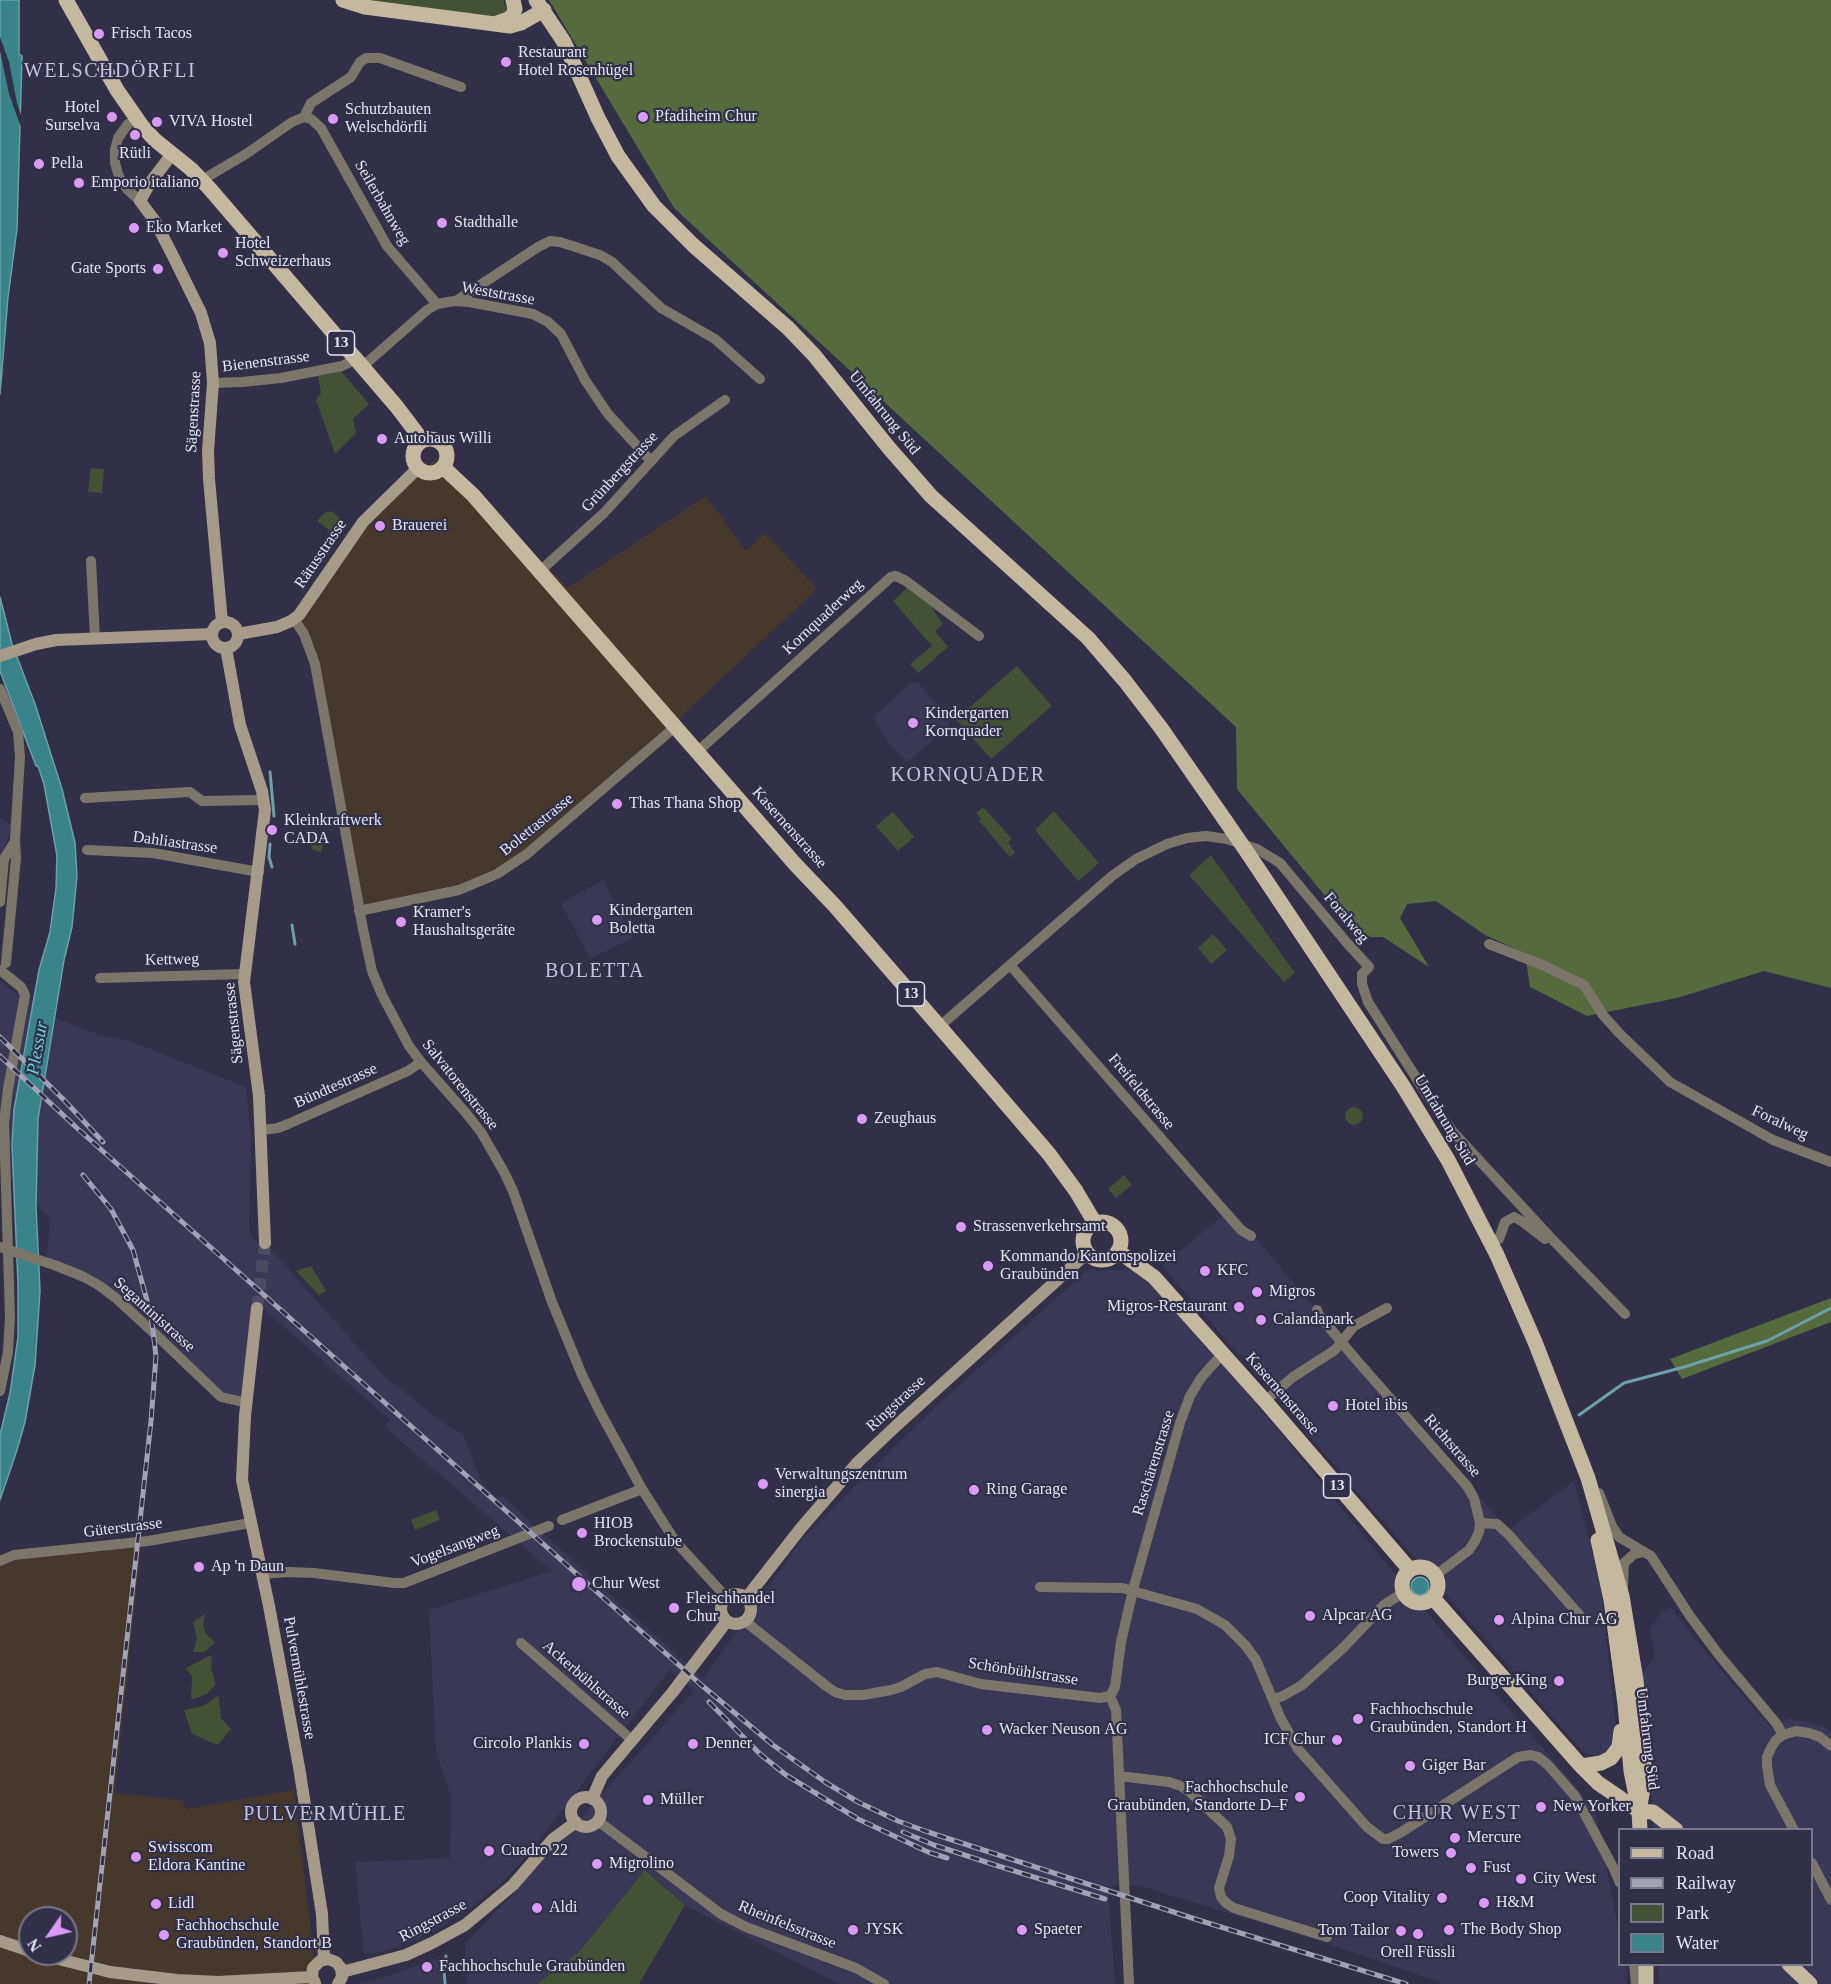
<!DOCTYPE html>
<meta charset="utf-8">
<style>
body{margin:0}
#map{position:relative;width:1831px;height:1984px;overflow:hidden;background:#313048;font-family:"Times New Roman",serif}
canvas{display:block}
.legend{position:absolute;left:1618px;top:1828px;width:195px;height:138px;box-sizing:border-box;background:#313048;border:2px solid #78788d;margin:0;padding:8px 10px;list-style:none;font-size:18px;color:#e3e4f4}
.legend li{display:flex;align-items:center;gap:12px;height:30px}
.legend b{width:30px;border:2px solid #78788d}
.north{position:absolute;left:18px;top:1906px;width:60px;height:60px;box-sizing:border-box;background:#313048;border:2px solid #78788d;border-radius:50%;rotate:236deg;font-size:16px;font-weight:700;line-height:24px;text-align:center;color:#e3e4f4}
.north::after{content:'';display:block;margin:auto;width:21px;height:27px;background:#db9af6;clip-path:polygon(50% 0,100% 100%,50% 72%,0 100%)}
</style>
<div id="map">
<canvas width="1831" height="1984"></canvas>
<ul class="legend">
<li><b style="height:8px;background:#c4b89f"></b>Road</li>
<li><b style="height:8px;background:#a2a2b5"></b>Railway</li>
<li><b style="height:16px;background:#435134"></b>Park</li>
<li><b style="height:16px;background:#39838b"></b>Water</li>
</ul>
<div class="north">N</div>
</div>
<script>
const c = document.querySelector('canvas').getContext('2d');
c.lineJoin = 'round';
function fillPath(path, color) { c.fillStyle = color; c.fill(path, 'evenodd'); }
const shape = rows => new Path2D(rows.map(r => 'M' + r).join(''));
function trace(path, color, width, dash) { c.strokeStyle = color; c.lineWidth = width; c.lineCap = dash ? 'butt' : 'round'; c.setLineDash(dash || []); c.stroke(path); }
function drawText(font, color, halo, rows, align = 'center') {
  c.font = font + ' "Times New Roman",serif'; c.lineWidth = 4.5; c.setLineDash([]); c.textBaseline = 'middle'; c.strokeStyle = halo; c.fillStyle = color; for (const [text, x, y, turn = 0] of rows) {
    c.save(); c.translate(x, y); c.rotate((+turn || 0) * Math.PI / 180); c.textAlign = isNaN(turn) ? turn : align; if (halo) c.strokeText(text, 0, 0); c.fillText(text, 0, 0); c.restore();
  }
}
fillPath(shape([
 [917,682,950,719,949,727,907,762,894,748,891,748,891,745,877,726,874,716,911,683],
 [0,818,12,825,0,861],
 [603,880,633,938,590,959,561,903],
 [0,981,20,997,33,1000,33,1004,60,1020,99,1035,130,1041,246,1087,251,1137,249,1225,251,1236,258,1242,265,1243,383,1375,447,1426,463,1434,482,1483,498,1499,502,1496,703,1679,803,1538,933,1409,1088,1270,1131,1270,1149,1282,1205,1340,1411,1594,1594,1808,1619,1931,1620,1964,1626,1965,1627,1984,1445,1984,1326,1943,1137,1885,1108,1886,1115,1984,839,1984,685,1905,646,1870,579,1952,537,1984,467,1984,465,1944,512,1895,694,1691,670,1669,530,1852,505,1879,472,1907,434,1931,406,1944,377,1953,364,1954,355,1862,450,1858,451,1796,436,1752,429,1610,552,1571,385,1427,390,1420,265,1310,258,1308,247,1403,228,1400,117,1299,46,1262,50,1219,0,1169],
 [1231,1209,1426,1439,1509,1530,1574,1481,1600,1583,1617,1735,1614,1751,1603,1758,1586,1753,1569,1736,1162,1266],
 [1670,1606,1697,1642,1772,1729,1789,1718,1825,1727,1831,1734,1831,1984,1659,1984,1658,1965,1812,1964,1812,1830,1653,1829,1651,1781,1641,1674,1655,1657,1650,1629,1660,1614],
 [440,1957,443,1984,356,1984,385,1977]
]), '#3a3857');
fillPath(shape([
 [439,456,568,588,706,496,746,551,765,533,817,589,682,716,668,741,513,864,478,880,361,907,323,701,300,621,364,524],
 [141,1546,115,1793,182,1800,186,1809,294,1790,317,1984,0,1984,0,1561],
 [30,1918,66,1918,66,1954,30,1954]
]), '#46382a');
fillPath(shape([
 [343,0,503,0,506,7,514,12,508,19],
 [341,371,369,404,353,419,356,433,335,454,316,400,321,393,318,376],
 [91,468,104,469,102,493,88,492],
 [332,511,340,518,330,531,317,521,324,513],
 [907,588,930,605,943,624,935,631,948,647,918,673,910,664,932,646,893,601],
 [1017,666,1052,706,991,759,956,719],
 [983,807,1012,839,1008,842,1015,853,1010,857,979,821,981,819,976,813],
 [1054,811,1099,863,1078,881,1035,830],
 [893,812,914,837,898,851,876,826],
 [313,830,316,830,322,837,324,843,321,852,313,850,309,843,308,838],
 [1211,855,1295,973,1284,982,1189,875],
 [1213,934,1227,950,1211,964,1198,948],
 '1345 1116a9 9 0 1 1 18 0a9 9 0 1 1-18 0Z',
 [1124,1175,1132,1185,1116,1198,1108,1189],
 [311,1266,326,1291,319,1295,296,1271],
 [436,1510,440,1520,415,1530,411,1520],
 [205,1614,203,1626,206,1634,215,1642,205,1652,193,1652,197,1638,193,1622],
 [209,1656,212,1657,211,1668,216,1684,207,1694,194,1699,191,1698,192,1677,186,1668],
 [217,1696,219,1698,221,1718,231,1729,218,1745,192,1734,184,1710,203,1706],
 [645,1870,685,1905,639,1984,537,1984,579,1952]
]), '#435134');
fillPath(shape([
 [549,0,1831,0,1831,988,1764,971,1677,998,1587,1016,1530,987,1525,953,1485,935,1436,901,1407,904,1400,918,1429,967,1383,937,1359,937,1237,789,1236,727,674,208],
 [1831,1298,1831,1322,1682,1379,1670,1359]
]), '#566b3d');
const water = shape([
 [0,0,19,0,19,54,22,56,17,229,8,297,0,394,0,0],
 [0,597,12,644,35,704,62,789,75,843,77,876,72,927,64,960,38,1119,36,1206,40,1291,35,1365,25,1422,17,1450,0,1500,0,1435,10,1393,18,1337,18,1283,12,1145,14,1110,39,970,50,932,56,888,57,856,44,784,38,766,36,766,0,671,0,597],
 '1411 1586a9 9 0 1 1 18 0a9 9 0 1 1-18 0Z'
]);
fillPath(water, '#39838b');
trace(water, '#6ca0aa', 1.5);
fillPath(shape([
 [0,37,9,62,17,103,23,121,22,130,9,94,0,51]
]), '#313048');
trace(shape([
 [270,772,274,816],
 [270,844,269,857,272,867],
 [292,925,295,944],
 [1579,1415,1624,1383,1684,1367,1767,1341,1831,1308],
 [445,1984,444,1969,446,1956]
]), '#6ca0aa', 3);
trace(shape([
 [257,1308,265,1243]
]), '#4c4b62', 12, [12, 6]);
trace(shape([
 [304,117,311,119,321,128,387,246,437,304],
 [128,124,118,138,115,150,115,163,119,177,127,189,140,201],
 [202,180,246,154,292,122,304,117,311,103,351,77,360,62,366,58,380,58,461,87],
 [456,301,538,247,550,241,560,242,600,255,612,262,661,308,715,339,760,379],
 [362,367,427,310,437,304,454,301,469,302,533,314,548,322,561,334,585,380,608,414,651,461],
 [213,383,242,382,281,378,342,366,356,359],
 [91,561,95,638],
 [540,571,604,513,674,436,725,400],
 [294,619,304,634,315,664,363,929,372,971,382,995,409,1046,421,1062,466,1113,481,1132,504,1172,513,1191,552,1302,582,1375,599,1410,642,1489,675,1541,726,1597],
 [0,689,18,732,20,757,15,840,16,858,6,963],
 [697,752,891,577,896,576,906,581,979,636],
 [85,798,190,792,202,801,264,800],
 [87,850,153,853,259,872],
 [0,902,4,859,15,841],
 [359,911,459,890,497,874,527,854,675,727],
 [1489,944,1540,964,1584,985,1603,1015,1619,1033,1670,1082,1773,1140,1831,1162],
 [1010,965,1241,1230,1251,1236],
 [0,970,21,987,25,995,8,1089,4,1123,10,1317,8,1352,0,1391],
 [100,978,245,974],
 [940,1026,1112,876,1136,859,1167,844,1187,838,1206,836,1227,839,1257,849,1280,863,1347,943,1369,967,1362,974,1362,984,1368,1002,1434,1106,1453,1132,1550,1237,1625,1314],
 [262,1130,278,1128,288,1124,408,1071,421,1062],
 [1499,1239,1505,1222,1514,1217,1523,1222,1545,1239],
 [0,1247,57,1266,84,1277,100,1286,117,1299,154,1333,221,1397,247,1403],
 [1317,1310,1319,1315,1353,1356,1467,1486,1474,1498,1480,1523,1479,1532,1475,1541,1469,1550,1436,1575],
 [1265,1401,1293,1377,1335,1350,1354,1326,1387,1308],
 [1599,1493,1612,1526,1619,1537,1651,1556,1690,1616,1719,1655,1776,1723,1783,1735],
 [562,1520,642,1489],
 [1480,1523,1497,1524,1509,1535,1582,1618],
 [0,1561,14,1555,148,1541,250,1523],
 [262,1574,287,1572,314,1573,394,1583,404,1583,549,1526],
 [1040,1587,1122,1588,1197,1609,1225,1625,1246,1646,1256,1660,1281,1719,1298,1749,1367,1827,1383,1839,1388,1839,1400,1833,1518,1757,1531,1755,1538,1757,1548,1765,1575,1796,1614,1869,1620,1883],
 [1623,1588,1624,1563,1634,1554,1643,1552],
 [746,1622,825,1685,835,1692,845,1695,863,1695,891,1690,901,1687,925,1674,937,1672,981,1684,1100,1698,1110,1696],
 [521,1643,632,1740],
 [1110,1696,1115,1687,1121,1642,1134,1586,1180,1423,1190,1396,1201,1378,1223,1353],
 [1110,1696,1116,1710,1129,1984],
 [1273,1699,1283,1696,1302,1685,1343,1648,1384,1605,1404,1592],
 [1119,1776,1169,1782,1181,1786,1190,1792,1227,1827,1231,1839,1229,1856,1219,1888,1221,1897,1226,1903,1234,1908,1327,1937],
 [598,1821,721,1914,746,1927,856,1968,884,1984],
 [1794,1830,1770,1785,1767,1766,1767,1757,1771,1748,1776,1740,1783,1735,1796,1731,1809,1733,1820,1737,1831,1746],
 [1812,1863,1831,1900],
 [1634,1964,1636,1984]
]), '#7c766a', 10);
trace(shape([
 [172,154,150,183,140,201,155,221,174,258,201,313,210,343,213,383,208,451,209,479,222,622],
 '212 635a13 13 0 1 1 26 0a13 13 0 1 1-26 0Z',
 [238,634,277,627,291,621,299,615,363,522,418,468],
 [226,648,240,725,262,791,265,810,244,982,259,1096,265,1243],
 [0,656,36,644,56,640,212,634],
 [257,1308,245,1416,242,1480,269,1606,299,1767,322,1914,324,1959],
 '721 1609a15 15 0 1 1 30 0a15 15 0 1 1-30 0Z',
 [747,1597,801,1528,858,1462,897,1425,1087,1253],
 '571 1812a15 15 0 1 1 30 0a15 15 0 1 1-30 0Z',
 [592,1799,602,1776,672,1693,727,1621],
 [0,1941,30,1951],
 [39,1954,110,1972,177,1980,218,1982,312,1977],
 [342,1972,406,1955,432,1943,465,1925,513,1885,553,1839,576,1822],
 [315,1983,312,1977,313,1968,320,1961,328,1959,336,1962,341,1968,342,1977,338,1984]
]), '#a59b88', 12);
trace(shape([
 [66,0,117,90,142,126,155,140,191,169,210,189,397,407,422,440],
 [343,0,365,7,510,26,521,23,544,10],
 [536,0,564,42,598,118,618,156,654,206,693,245,788,328,814,355,889,448,931,496,1088,638,1125,681,1161,728,1225,820],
 [497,23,508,19,513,15,515,9,513,0],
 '413 456a17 17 0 1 1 34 0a17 17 0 1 1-34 0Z',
 [443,467,473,495,795,864,835,906,958,1048,1049,1154,1076,1191,1095,1223],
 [1249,855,1403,1086,1448,1160,1497,1255,1535,1342,1588,1478,1622,1596,1636,1680,1645,1777,1639,1811],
 '1083 1241a19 19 0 1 1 38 0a19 19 0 1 1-38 0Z',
 [1118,1251,1154,1277,1265,1401,1410,1570],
 [1598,1540,1611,1600,1625,1704,1631,1771,1639,1811,1640,1830],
 '1402 1585a18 18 0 1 1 36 0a18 18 0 1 1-36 0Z',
 [1433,1598,1581,1766,1598,1783,1639,1811,1653,1812,1676,1830],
 [1581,1766,1601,1763,1611,1758,1619,1747,1621,1731],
 [1646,1964,1646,1984],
 [1789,1964,1810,1984]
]), '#c4b89f', 15);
const rail = shape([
 [0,1037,64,1100,103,1142],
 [0,1056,78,1129,699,1683,773,1745,825,1782,858,1802,898,1821,928,1832,1195,1919,1406,1984],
 [83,1175,111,1209,133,1250,151,1315,156,1356,151,1421,89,1984],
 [709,1702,760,1754,786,1775,858,1819,928,1852,947,1858],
 [903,1832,934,1845,995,1865,1105,1899]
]);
trace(rail, '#a2a2b5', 5);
trace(rail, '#313048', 3, [9]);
trace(shape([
 [1225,820,1249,855]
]), '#c4b89f', 15);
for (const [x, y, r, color] of [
 [99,34,6,"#db9af6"],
 [506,62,6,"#db9af6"],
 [112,117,6,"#db9af6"],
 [643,117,6,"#db9af6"],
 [333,119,6,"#db9af6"],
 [157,122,6,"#db9af6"],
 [135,135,6,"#db9af6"],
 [39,164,6,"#db9af6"],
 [79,183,6,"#db9af6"],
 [442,223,6,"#db9af6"],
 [134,228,6,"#db9af6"],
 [223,253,6,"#db9af6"],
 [158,269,6,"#db9af6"],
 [382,439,6,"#db9af6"],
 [380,526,6,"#db9af6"],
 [913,723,6,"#db9af6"],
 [617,804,6,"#db9af6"],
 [272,830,6,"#db9af6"],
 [597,920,6,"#db9af6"],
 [401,922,6,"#db9af6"],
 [862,1119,6,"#db9af6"],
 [961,1227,6,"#db9af6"],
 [988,1266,6,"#db9af6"],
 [1205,1271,6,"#db9af6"],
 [1257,1292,6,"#db9af6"],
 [1239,1307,6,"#db9af6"],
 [1261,1320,6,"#db9af6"],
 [1333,1406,6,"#db9af6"],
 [763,1484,6,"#db9af6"],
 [974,1490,6,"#db9af6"],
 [582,1533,6,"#db9af6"],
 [199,1567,6,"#db9af6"],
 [579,1584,8,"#db9af6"],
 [674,1608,6,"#db9af6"],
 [1310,1616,6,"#db9af6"],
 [1499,1620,6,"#db9af6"],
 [1559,1681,6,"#db9af6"],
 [1358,1719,6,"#db9af6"],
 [987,1730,6,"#db9af6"],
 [1337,1740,6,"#db9af6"],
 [584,1744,6,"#db9af6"],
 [693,1744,6,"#db9af6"],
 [1410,1766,6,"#db9af6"],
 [1300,1797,6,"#db9af6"],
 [648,1800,6,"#db9af6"],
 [1541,1807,6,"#db9af6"],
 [1455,1838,6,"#db9af6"],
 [489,1851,6,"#db9af6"],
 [1451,1853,6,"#db9af6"],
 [136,1857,6,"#db9af6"],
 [597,1864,6,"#db9af6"],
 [1471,1868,6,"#db9af6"],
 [1521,1879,6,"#db9af6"],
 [1442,1898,6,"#db9af6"],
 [1484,1903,6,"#db9af6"],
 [156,1904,6,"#db9af6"],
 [537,1908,6,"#db9af6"],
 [853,1930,6,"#db9af6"],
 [1022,1930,6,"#db9af6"],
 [1449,1930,6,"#db9af6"],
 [1401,1931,6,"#db9af6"],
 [1418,1934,6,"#db9af6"],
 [164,1935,6,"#db9af6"],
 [427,1967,6,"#db9af6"]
]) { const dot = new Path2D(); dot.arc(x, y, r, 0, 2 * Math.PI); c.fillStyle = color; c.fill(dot); trace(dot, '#313048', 2); }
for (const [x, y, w] of [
 [341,343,27],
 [911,994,27],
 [1337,1486,27]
]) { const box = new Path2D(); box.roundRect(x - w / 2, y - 12, w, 24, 4.5); c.fillStyle = '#313048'; c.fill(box); trace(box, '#e3e4f4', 1.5); }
drawText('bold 15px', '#e3e4f4', null, [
 ["13",341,343],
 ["13",911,994],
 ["13",1337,1486]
]);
drawText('16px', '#e3e4f4', '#313048', [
 ["Frisch Tacos",111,34],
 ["Restaurant",518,53],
 ["Hotel Rosenhügel",518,71],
 ["Hotel",100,108,"right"],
 ["Surselva",100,126,"right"],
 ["Schutzbauten",345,110],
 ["Welschdörfli",345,128],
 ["Pfadiheim Chur",655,117],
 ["VIVA Hostel",169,122],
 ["Rütli",135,154,"center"],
 ["Pella",51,164],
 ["Emporio italiano",91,183],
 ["Stadthalle",454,223],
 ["Eko Market",146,228],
 ["Hotel",235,244],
 ["Schweizerhaus",235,262],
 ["Gate Sports",146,269,"right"],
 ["Autohaus Willi",394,439],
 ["Brauerei",392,526],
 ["Kindergarten",925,714],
 ["Kornquader",925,732],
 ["Thas Thana Shop",629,804],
 ["Kleinkraftwerk",284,821],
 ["CADA",284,839],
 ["Kindergarten",609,911],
 ["Boletta",609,929],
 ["Kramer's",413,913],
 ["Haushaltsgeräte",413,931],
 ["Zeughaus",874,1119],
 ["Strassenverkehrsamt",973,1227],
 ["Kommando Kantonspolizei",1000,1257],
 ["Graubünden",1000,1275],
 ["KFC",1217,1271],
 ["Migros",1269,1292],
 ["Migros-Restaurant",1227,1307,"right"],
 ["Calandapark",1273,1320],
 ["Hotel ibis",1345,1406],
 ["Verwaltungszentrum",775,1475],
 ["sinergia",775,1493],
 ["Ring Garage",986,1490],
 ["HIOB",594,1524],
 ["Brockenstube",594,1542],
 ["Ap 'n Daun",211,1567],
 ["Chur West",592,1584],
 ["Fleischhandel",686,1599],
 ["Chur",686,1617],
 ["Alpcar AG",1322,1616],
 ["Alpina Chur AG",1511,1620],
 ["Burger King",1547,1681,"right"],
 ["Fachhochschule",1370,1710],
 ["Graubünden, Standort H",1370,1728],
 ["Wacker Neuson AG",999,1730],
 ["ICF Chur",1325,1740,"right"],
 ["Circolo Plankis",572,1744,"right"],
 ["Denner",705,1744],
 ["Giger Bar",1422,1766],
 ["Fachhochschule",1288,1788,"right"],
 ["Graubünden, Standorte D–F",1288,1806,"right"],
 ["Müller",660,1800],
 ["New Yorker",1553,1807],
 ["Mercure",1467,1838],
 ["Swisscom",148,1848],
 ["Eldora Kantine",148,1866],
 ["Cuadro 22",501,1851],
 ["Towers",1439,1853,"right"],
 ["Migrolino",609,1864],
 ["Fust",1483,1868],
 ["City West",1533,1879],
 ["Coop Vitality",1430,1898,"right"],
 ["H&M",1496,1903],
 ["Lidl",168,1904],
 ["Aldi",549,1908],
 ["Fachhochschule",176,1926],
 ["Graubünden, Standort B",176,1944],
 ["JYSK",865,1930],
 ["Spaeter",1034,1930],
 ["The Body Shop",1461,1930],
 ["Tom Tailor",1389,1931,"right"],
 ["Orell Füssli",1418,1953,"center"],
 ["Fachhochschule Graubünden",439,1967]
], 'left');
drawText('16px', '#e3e4f4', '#313048', [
 ["Seilerbahnweg",382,203,60],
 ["Weststrasse",498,294,10],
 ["Bienenstrasse",266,362,-7],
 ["Sägenstrasse",194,412,-87],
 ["Umfahrung Süd",884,413,51],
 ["Grünbergstrasse",620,472,-47],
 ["Rätusstrasse",321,554,-56],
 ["Kornquaderweg",823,617,-43],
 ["Bolettastrasse",537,825,-39],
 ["Kasernenstrasse",789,828,48],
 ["Dahliastrasse",175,843,8],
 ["Foralweg",1346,918,50],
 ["Kettweg",172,960,-1],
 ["Sägenstrasse",234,1023,-96],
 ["Salvatorenstrasse",460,1085,51],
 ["Bündtestrasse",336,1086,-24],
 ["Freifeldstrasse",1141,1092,50],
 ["Umfahrung Süd",1444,1120,59],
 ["Foralweg",1780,1123,25],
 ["Segantinistrasse",154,1315,42],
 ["Kasernenstrasse",1282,1394,49],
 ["Ringstrasse",896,1404,-43],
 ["Richtstrasse",1452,1446,49],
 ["Raschärenstrasse",1154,1463,-73],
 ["Güterstrasse",123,1528,-7],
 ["Vogelsangweg",455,1547,-21],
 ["Schönbühlstrasse",1023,1672,9],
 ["Pulvermühlestrasse",299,1678,80],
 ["Ackerbühlstrasse",586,1680,41],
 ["Umfahrung Süd",1647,1739,83],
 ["Ringstrasse",433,1921,-28],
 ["Rheinfelsstrasse",787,1925,22]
]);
drawText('italic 18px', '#65d6e3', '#313048', [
 ["Plessur",38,1048,-80]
]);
c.letterSpacing = '1.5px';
drawText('20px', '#c3c3e2', '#313048', [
 ["WELSCHDÖRFLI",110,72],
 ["KORNQUADER",968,776],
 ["BOLETTA",595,972],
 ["CHUR WEST",1457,1814],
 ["PULVERMÜHLE",325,1815]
]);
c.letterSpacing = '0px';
</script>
